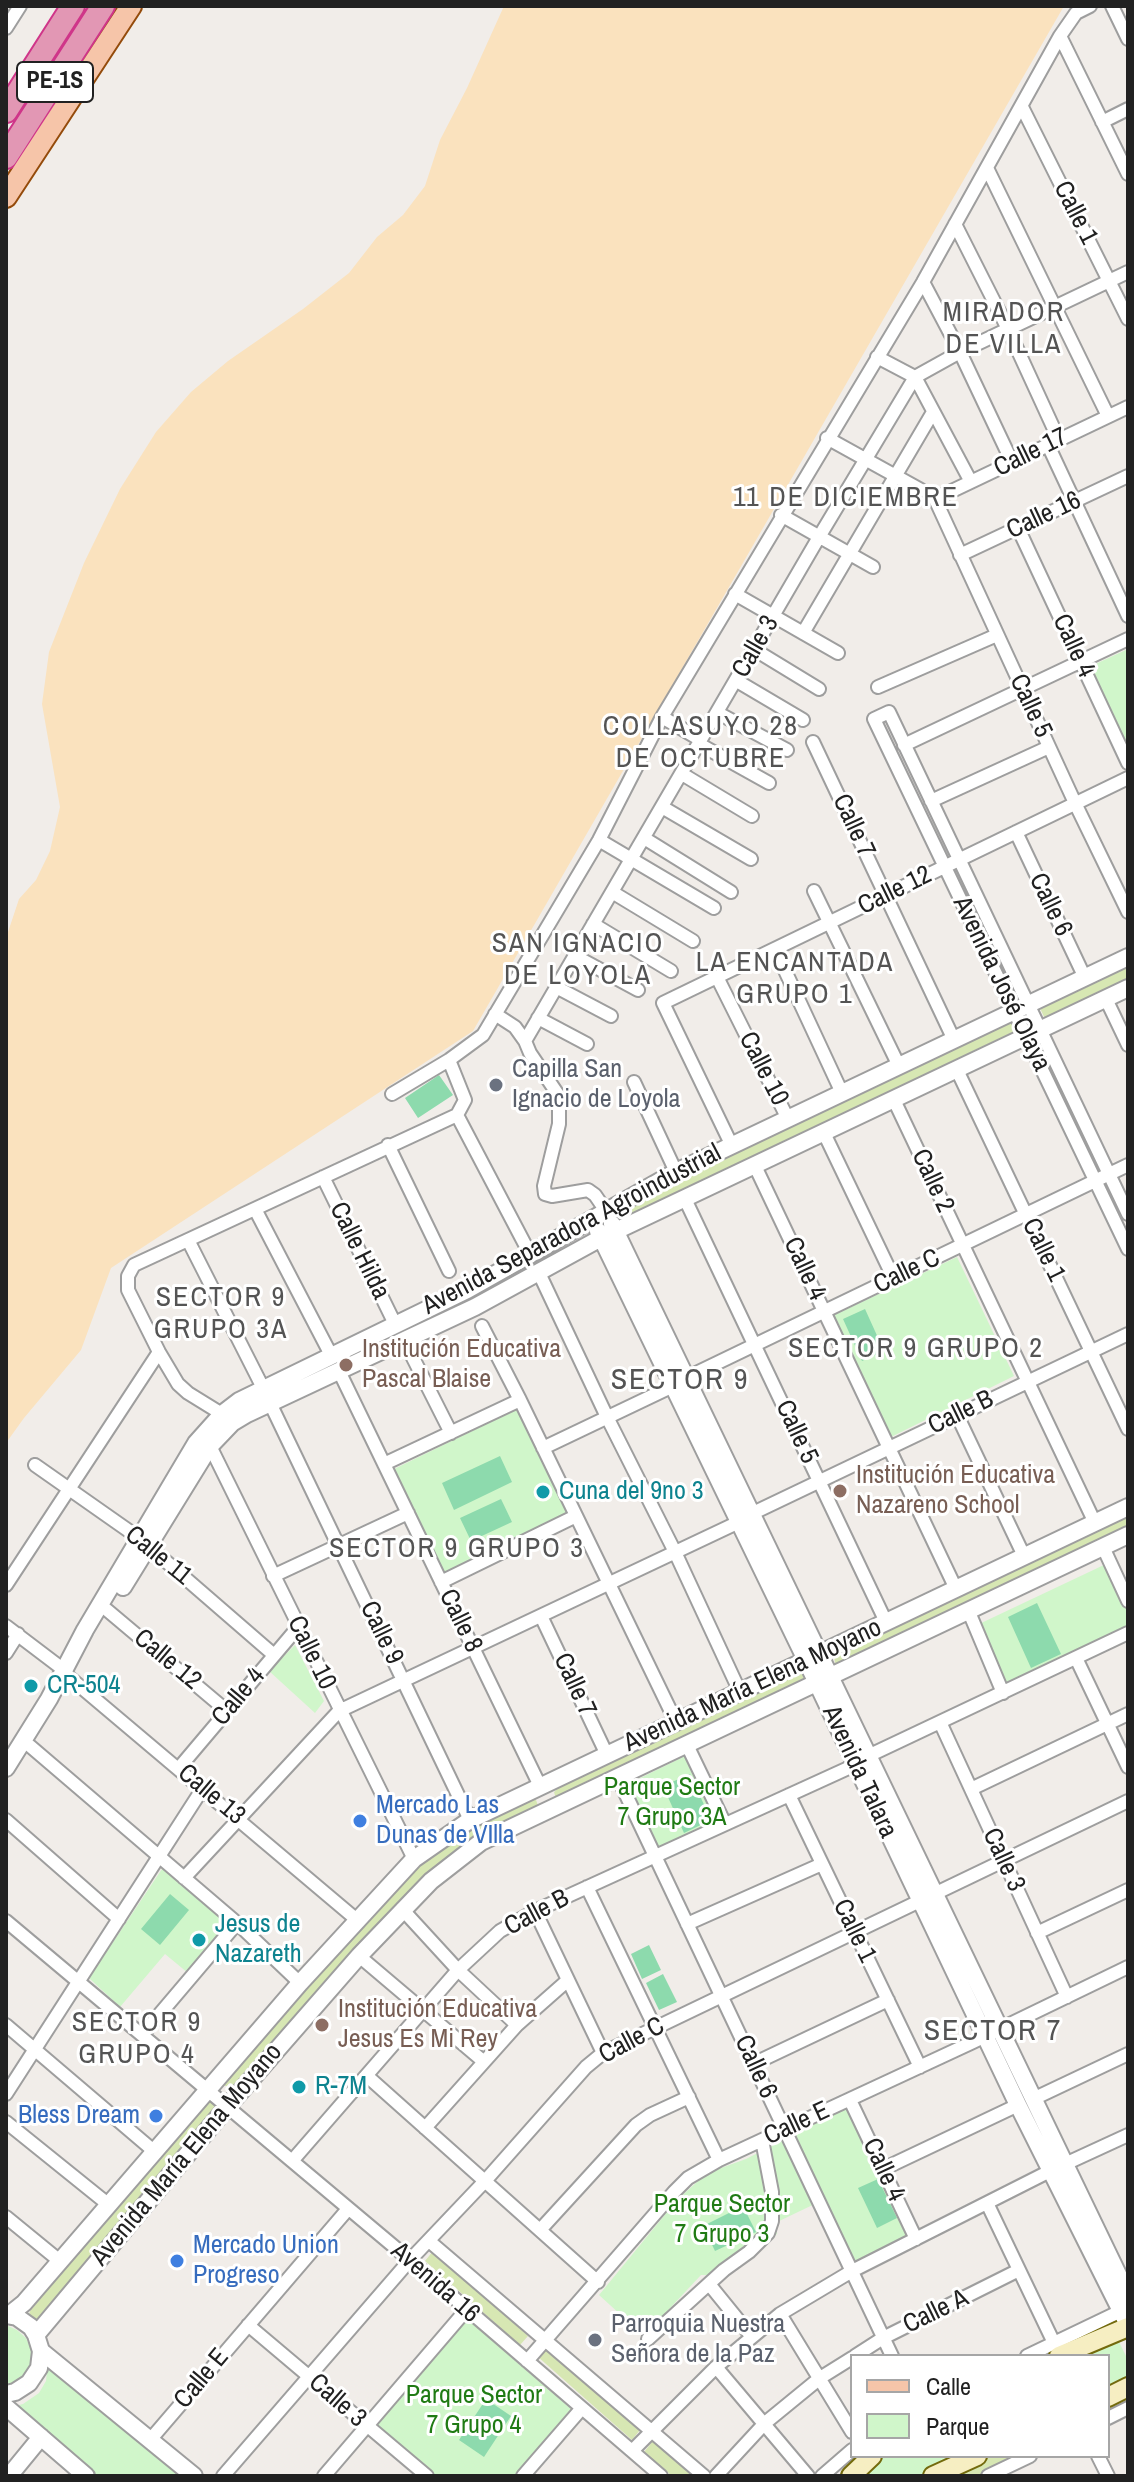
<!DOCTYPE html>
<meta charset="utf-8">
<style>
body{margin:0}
#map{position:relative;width:1134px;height:2482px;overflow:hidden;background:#f1ede9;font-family:"Archivo Narrow",sans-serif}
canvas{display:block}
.frame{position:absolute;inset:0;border:8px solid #212121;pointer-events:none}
.legend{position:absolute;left:850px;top:2354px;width:260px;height:104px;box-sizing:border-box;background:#fff;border:2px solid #a6a6a6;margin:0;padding:10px 14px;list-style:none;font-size:24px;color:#212121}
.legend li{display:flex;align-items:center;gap:16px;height:40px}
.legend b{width:40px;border:2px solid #a6a6a6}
</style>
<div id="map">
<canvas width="1134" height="2482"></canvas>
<div class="frame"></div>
<ul class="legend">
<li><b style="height:10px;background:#f6c5a9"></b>Calle</li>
<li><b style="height:22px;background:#d0f6ca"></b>Parque</li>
</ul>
</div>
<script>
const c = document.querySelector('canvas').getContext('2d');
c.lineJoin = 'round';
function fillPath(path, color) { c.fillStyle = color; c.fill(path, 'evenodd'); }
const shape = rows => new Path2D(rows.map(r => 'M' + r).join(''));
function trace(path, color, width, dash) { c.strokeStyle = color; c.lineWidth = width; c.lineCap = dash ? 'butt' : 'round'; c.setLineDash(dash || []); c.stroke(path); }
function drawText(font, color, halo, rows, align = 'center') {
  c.font = font + ' "Archivo Narrow",sans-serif'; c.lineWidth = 6; c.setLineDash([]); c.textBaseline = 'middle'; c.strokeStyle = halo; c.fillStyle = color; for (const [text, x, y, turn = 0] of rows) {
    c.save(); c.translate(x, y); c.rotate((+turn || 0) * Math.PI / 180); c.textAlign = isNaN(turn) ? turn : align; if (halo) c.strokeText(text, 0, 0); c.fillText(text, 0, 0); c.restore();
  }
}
fillPath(shape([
 [1128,966,1128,979,1045,1019,1040,1008],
 [1010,1020,1015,1031,622,1219,618,1208],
 [1128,1514,1128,1529,839,1666,835,1664,834,1654],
 [800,1672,805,1673,808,1680,556,1799,554,1792,559,1787],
 [531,1799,536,1800,539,1808,459,1851,425,1876,236,2086,225,2086,223,2083,225,2075,412,1868,456,1836],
 [209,2097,218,2105,218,2109,38,2322,32,2320,29,2315,30,2311],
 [433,2251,528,2336,520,2345,425,2261],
 [545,2346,640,2430,632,2440,537,2356],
 [653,2441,694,2476,672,2476,644,2452],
 [989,2456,1019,2456,976,2476,946,2476]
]), '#d7e7b3');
fillPath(shape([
 [504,6,1064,6,473,1031,111,1268,81,1350,24,1418,6,1443,6,938,19,899,36,880,50,851,60,807,42,704,49,652,84,563,120,489,156,432,191,392,228,361,303,309,349,273,377,237,403,215,425,186,440,140,467,88]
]), '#fae2be');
fillPath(shape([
 [1128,649,1128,746,1091,666],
 [957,1257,1014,1376,889,1438,832,1316],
 [517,1409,567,1513,441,1575,390,1471],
 [1106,1564,1128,1612,1128,1627,1005,1685,977,1625],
 [295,1645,324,1701,315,1713,269,1671],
 [687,1755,718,1822,657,1851,626,1785],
 [164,1866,229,1926,188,1973,165,1954,120,2007,89,1978],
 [850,2106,910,2236,852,2265,821,2201,775,2223,777,2234,723,2275,701,2275,644,2336,599,2295,677,2200,707,2173,746,2159],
 [466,2318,571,2409,514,2476,435,2476,375,2426],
 [6,2325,17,2330,26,2338,35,2358,33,2373,13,2385,6,2385],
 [1118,2340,1128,2360,1128,2380,1108,2389,1108,2356,1085,2356],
 [48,2362,183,2476,92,2476,11,2407,23,2404,39,2393,46,2381],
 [881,2456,962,2456,919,2476,861,2476]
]), '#d0f6ca');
fillPath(shape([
 [439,1075,453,1095,418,1118,405,1098],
 [865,1309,884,1351,862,1361,843,1319],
 [500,1456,512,1482,454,1510,442,1483],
 [501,1499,512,1522,471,1541,460,1518],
 [1037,1603,1061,1654,1031,1668,1008,1617],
 [690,1774,711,1820,684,1833,663,1786],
 [170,1894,189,1910,160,1945,141,1929],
 [649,1945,661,1970,642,1979,631,1954],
 [663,1974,677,2002,659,2010,646,1983],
 [878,2179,897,2218,877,2228,858,2188],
 [743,2206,756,2232,715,2251,703,2226],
 [486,2399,511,2416,484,2457,459,2440]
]), '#8ddaad');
const minor = shape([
 [1112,6,1128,39],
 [6,28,20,6],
 [1060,36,1128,174],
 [1022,107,1128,319],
 [1102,122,1128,109],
 [987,168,1108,416],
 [955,224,1008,329,1059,440],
 [923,282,960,352,1012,462],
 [877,357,915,377,971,482],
 [1128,407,935,499,1075,803,1128,912],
 [827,438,921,490],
 [1048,445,1128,616],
 [781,515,873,567],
 [1018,528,1128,763],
 [960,555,1128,476],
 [735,594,838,653],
 [803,633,933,412],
 [755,650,819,689],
 [737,681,803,720],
 [878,687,997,635],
 [718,713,787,750],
 [662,717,701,740],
 [813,742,954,1040],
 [699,744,769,783],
 [904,745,1128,639],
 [682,774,752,816],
 [931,801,1049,747],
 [662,807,751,859],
 [1016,832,1085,978],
 [644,838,731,892],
 [599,840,714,908],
 [814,891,899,1066],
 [612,892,693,941],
 [593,924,671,971],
 [775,949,842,1093],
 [575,956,638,990],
 [717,977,788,1119],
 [556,987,611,1016],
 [1106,999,1128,1045],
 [495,1014,515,1027,525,1041,530,1053,559,1096,559,1124,544,1186,545,1194,552,1196,588,1190,595,1195,606,1211],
 [538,1018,587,1044],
 [525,1041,819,537,915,377,960,352,1128,272],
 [957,1070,1128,1429],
 [634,1082,676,1172],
 [392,1094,449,1060,483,1035,599,840,662,717,923,282,1060,36,1076,13,1090,6],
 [894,1100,1095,1523],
 [457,1115,530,1254],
 [824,1133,894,1279],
 [388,1145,449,1271],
 [732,1146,663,1003,1128,778],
 [755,1166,956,1589],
 [323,1177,395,1324],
 [685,1199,886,1622],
 [255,1209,331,1355],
 [1128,1214,889,712,874,719,1128,1249],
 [188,1240,263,1388],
 [539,1273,607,1417,675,1552,740,1692],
 [482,1326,520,1400,676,1722],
 [404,1340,451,1433],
 [339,1371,540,1786],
 [686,1378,1128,1165],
 [270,1403,470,1820],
 [222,1414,188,1393,178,1384,159,1352,128,1290,128,1276,134,1265,457,1115,465,1100,449,1060],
 [957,1415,1024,1556],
 [210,1446,414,1859],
 [543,1448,673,1386],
 [384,1464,520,1400],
 [35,1465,139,1538,274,1655],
 [751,1514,1128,1334],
 [1103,1547,1128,1601],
 [273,1576,408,1513],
 [441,1582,576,1516],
 [6,1585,159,1352],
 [107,1610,227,1711],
 [969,1612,1003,1693],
 [541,1616,607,1755],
 [6,1626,64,1670,69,1677,357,1920],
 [6,1653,18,1634],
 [1076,1658,1128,1767],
 [940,1722,1067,1997],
 [687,1745,725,1824],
 [30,1746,237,1923,300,1983],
 [868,1756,1128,1633],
 [179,1768,299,1626],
 [618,1778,892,2356],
 [971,1789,1128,1714],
 [789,1795,920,2067],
 [6,1820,119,1919],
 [184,1878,339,1711,739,1522],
 [587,1887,719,2160],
 [402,1909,458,1970,517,2025],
 [535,1911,603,2053],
 [6,1921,410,2260,661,2476],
 [687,1924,822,1864],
 [1037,1933,1128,1890],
 [359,1956,483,2061],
 [6,2025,155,2152],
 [142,2035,237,1923],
 [753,2064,888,2000],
 [367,2076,598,2282],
 [6,2094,203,1788],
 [1033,2099,1128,2054],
 [850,2100,916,2239],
 [6,2122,109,2205],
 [425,2128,517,2025,568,1980],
 [292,2161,458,1970,500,1931,535,1911,855,1765],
 [883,2169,1018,2105],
 [987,2203,1054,2343],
 [6,2217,61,2262],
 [540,2230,636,2125,650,2115,689,2097],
 [429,2241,704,2476],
 [709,2284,752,2337],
 [780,2314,852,2432],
 [248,2325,427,2476],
 [648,2339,724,2270,749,2252,768,2233,772,2221,772,2192,762,2140],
 [855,2356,883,2338,1019,2270],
 [1027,2356,1125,2309],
 [527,2361,674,2192,688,2178,719,2160,973,2042,1128,1967],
 [716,2367,808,2476],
 [1108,2418,1128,2408],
 [150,2440,348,2209],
 [632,2451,716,2367,780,2314,852,2271,1052,2170,1128,2135],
 [1098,2456,1108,2476],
 [223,2476,410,2260,485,2181,586,2067,603,2053,1128,1801],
 [324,2476,467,2309],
 [523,2476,582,2408],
 [716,2476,765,2423,820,2378,852,2358],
 [822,2476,852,2450],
 [988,2476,1030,2456]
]);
const tertiary = shape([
 [612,1224,1128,2295],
 [598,1231,806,1660,1018,2105,1128,2325],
 [123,1587,210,1446,232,1423,247,1414,475,1307,601,1238,1128,988],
 [6,1768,49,1699,85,1630,196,1443,222,1414,239,1401,467,1290,676,1172,1128,957],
 [6,2315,17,2317,31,2327,36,2335,41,2351,39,2368,29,2383,15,2392,6,2394],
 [9,2315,24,2303,300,1983,414,1859,470,1820,1128,1507],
 [36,2335,227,2107,359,1956,431,1881,481,1842,1128,1535],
 [41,2351,194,2476],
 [6,2407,86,2476],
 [9,2476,41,2437]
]);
const secondary = shape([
 [1059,2356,1128,2327],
 [1108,2397,1128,2387],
 [851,2476,872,2456],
 [933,2476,977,2456]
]);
const primary = shape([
 [6,197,131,6]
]);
const motorway = shape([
 [6,111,73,6],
 [6,157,103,6]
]);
trace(minor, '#9e9e9e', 16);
trace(tertiary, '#9e9e9e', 20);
trace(secondary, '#736a0d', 22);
trace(primary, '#944b0b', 24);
trace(motorway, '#cf3589', 26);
trace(minor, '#fff', 12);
trace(tertiary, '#fff', 16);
trace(secondary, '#f6eec2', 18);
trace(primary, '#f6c5a9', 20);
trace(motorway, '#e297b4', 22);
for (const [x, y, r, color] of [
 [496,1085,8,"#6b7280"],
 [346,1365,8,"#8d6e63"],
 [840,1491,8,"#8d6e63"],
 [543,1492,8,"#0f9aa8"],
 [31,1686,8,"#0f9aa8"],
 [360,1821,8,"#3f7fe0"],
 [199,1940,8,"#0f9aa8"],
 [322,2025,8,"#8d6e63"],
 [299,2087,8,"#0f9aa8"],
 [156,2116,8,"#3f7fe0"],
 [177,2261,8,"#3f7fe0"],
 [595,2340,8,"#6b7280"]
]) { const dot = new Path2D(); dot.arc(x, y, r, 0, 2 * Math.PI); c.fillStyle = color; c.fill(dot); trace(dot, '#fff', 3); }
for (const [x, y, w] of [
 [55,82,76]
]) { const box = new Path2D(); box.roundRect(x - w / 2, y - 20, w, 40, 6); c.fillStyle = '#fff'; c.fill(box); trace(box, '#212121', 2); }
drawText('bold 24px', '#212121', null, [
 ["PE-1S",55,82]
]);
drawText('26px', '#212121', '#fff', [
 ["Calle 1",1075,213,63],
 ["Calle 17",1031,453,-26],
 ["Calle 16",1044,516,-25],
 ["Calle 4",1073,646,65],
 ["Calle 3",756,647,-60],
 ["Calle 5",1030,706,65],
 ["Calle 7",853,826,65],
 ["Calle 12",895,891,-26],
 ["Calle 6",1050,905,64],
 ["Avenida José Olaya",1001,984,64],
 ["Calle 10",763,1069,63],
 ["Calle 2",932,1181,65],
 ["Avenida Separadora Agroindustrial",572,1230,-28],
 ["Calle 1",1043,1250,64],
 ["Calle Hilda",359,1251,64],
 ["Calle 4",804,1269,65],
 ["Calle C",907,1272,-26],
 ["Calle B",961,1413,-26],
 ["Calle 5",796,1432,65],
 ["Calle 11",158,1556,39],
 ["Calle 8",460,1621,64],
 ["Calle 9",381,1633,64],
 ["Calle 10",311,1653,64],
 ["Calle 12",167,1660,40],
 ["Calle 7",574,1685,65],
 ["Avenida María Elena Moyano",753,1686,-25],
 ["Calle 4",239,1697,-50],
 ["Avenida Talara",859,1772,65],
 ["Calle 13",211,1795,40],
 ["Calle 3",1003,1860,65],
 ["Calle B",537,1913,-28],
 ["Calle 1",854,1931,64],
 ["Calle C",632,2041,-28],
 ["Calle 6",755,2067,65],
 ["Calle E",797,2124,-25],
 ["Avenida María Elena Moyano",187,2155,-50],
 ["Calle 4",883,2170,65],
 ["Avenida 16",435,2283,41],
 ["Calle A",936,2312,-26],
 ["Calle E",202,2379,-50],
 ["Calle 3",337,2401,41]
]);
drawText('26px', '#5b616d', '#fff', [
 ["Capilla San",512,1070],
 ["Ignacio de Loyola",512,1100],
 ["Parroquia Nuestra",611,2325],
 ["Señora de la Paz",611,2355]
], 'left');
drawText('26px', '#785e54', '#fff', [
 ["Institución Educativa",362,1350],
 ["Pascal Blaise",362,1380],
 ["Institución Educativa",856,1476],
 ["Nazareno School",856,1506],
 ["Institución Educativa",338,2010],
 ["Jesus Es Mi Rey",338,2040]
], 'left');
drawText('26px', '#0d838f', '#fff', [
 ["Cuna del 9no 3",559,1492],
 ["CR-504",47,1686],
 ["Jesus de",215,1925],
 ["Nazareth",215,1955],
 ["R-7M",315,2087]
], 'left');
drawText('26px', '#207b14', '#fff', [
 ["Parque Sector",672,1788],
 ["7 Grupo 3A",672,1818],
 ["Parque Sector",722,2205],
 ["7 Grupo 3",722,2235],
 ["Parque Sector",474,2396],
 ["7 Grupo 4",474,2426]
]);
drawText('26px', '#366cbe', '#fff', [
 ["Mercado Las",376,1806],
 ["Dunas de VIlla",376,1836],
 ["Bless Dream",140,2116,"right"],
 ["Mercado Union",193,2246],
 ["Progreso",193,2276]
], 'left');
c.letterSpacing = '2px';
drawText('28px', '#545454', '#fff', [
 ["MIRADOR",1004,313],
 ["DE VILLA",1004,345],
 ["11 DE DICIEMBRE",846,498],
 ["COLLASUYO 28",701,727],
 ["DE OCTUBRE",701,759],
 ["SAN IGNACIO",578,944],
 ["DE LOYOLA",578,976],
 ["LA ENCANTADA",795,963],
 ["GRUPO 1",795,995],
 ["SECTOR 9",221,1298],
 ["GRUPO 3A",221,1330],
 ["SECTOR 9 GRUPO 2",916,1349],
 ["SECTOR 9 GRUPO 3",457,1549],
 ["SECTOR 9",137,2023],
 ["GRUPO 4",137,2055]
]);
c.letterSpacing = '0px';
c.letterSpacing = '2px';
drawText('30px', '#545454', '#fff', [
 ["SECTOR 9",680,1381],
 ["SECTOR 7",993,2032]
]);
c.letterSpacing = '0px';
</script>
